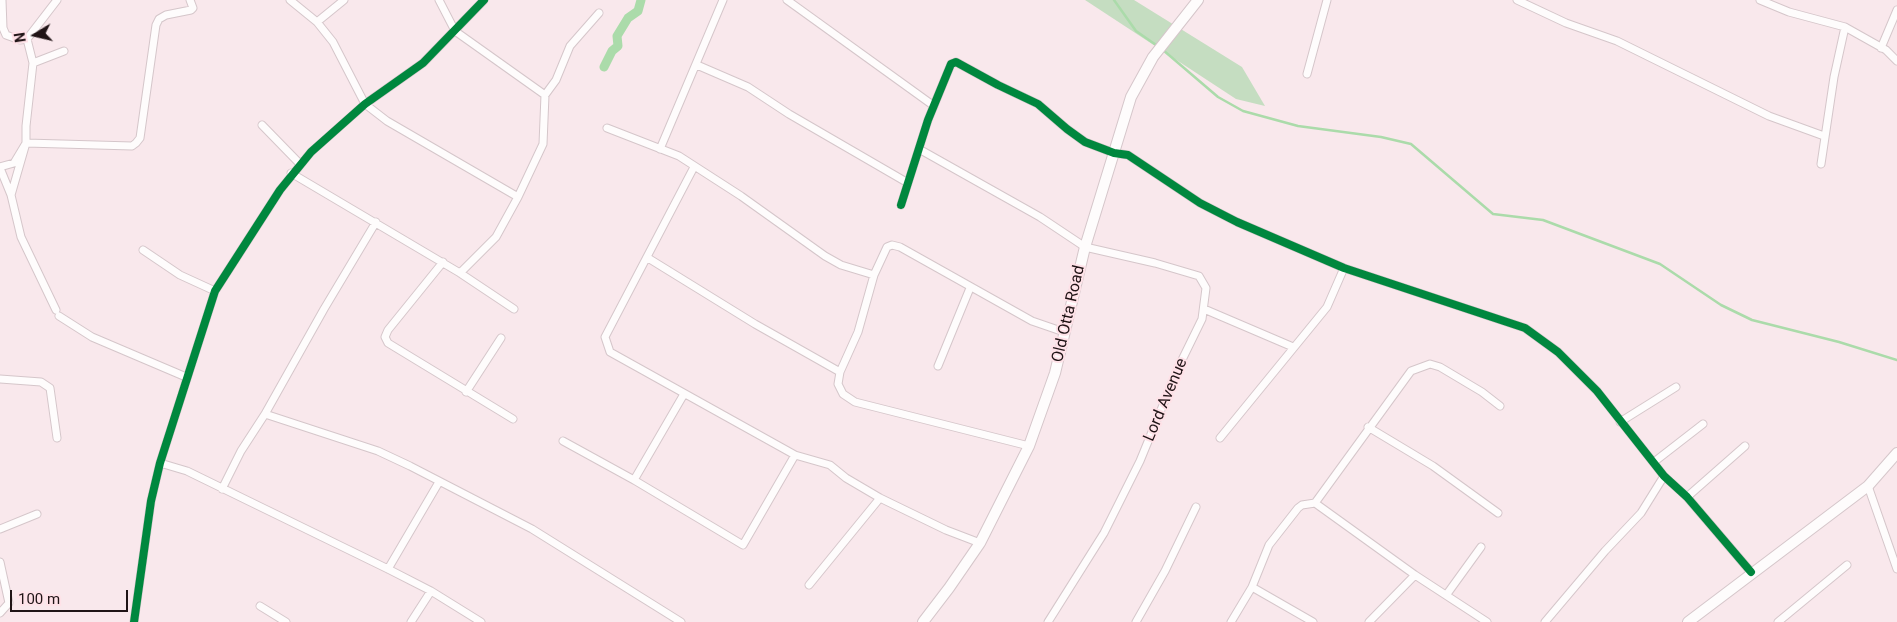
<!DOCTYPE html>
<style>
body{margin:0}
#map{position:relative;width:1897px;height:622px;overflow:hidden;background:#f9e8ec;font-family:Roboto,sans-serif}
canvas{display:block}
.north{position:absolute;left:10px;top:10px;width:50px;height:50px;-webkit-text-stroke:4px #ffe2e8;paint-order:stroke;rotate:261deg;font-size:14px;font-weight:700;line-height:20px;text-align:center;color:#201416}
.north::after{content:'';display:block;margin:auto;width:18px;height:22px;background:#201416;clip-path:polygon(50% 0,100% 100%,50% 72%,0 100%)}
.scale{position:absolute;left:10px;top:590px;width:118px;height:22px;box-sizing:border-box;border:2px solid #201416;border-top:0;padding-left:6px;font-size:15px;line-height:18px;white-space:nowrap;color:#201416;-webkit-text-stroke:4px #ffe2e8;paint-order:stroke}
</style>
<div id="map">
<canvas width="1897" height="622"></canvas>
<div class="north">N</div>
<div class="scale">100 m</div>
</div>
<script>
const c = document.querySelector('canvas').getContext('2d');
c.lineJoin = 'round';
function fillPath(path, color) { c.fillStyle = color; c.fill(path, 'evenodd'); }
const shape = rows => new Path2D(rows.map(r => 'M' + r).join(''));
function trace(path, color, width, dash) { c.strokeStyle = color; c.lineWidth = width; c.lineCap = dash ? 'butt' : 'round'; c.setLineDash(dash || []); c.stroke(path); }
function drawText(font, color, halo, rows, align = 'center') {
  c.font = font + ' Roboto,sans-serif'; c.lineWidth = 4; c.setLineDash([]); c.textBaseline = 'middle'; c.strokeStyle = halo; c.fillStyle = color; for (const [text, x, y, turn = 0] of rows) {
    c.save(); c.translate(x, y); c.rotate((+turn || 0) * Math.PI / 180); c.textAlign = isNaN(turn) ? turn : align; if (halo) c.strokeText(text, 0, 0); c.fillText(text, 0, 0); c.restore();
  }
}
fillPath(shape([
 [1085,0,1134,0,1242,67,1265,106,1236,99]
]), '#c5ddc1');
trace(shape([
 [1114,0,1136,31,1159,47],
 [1163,50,1218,97,1243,111,1298,126,1381,137,1411,144,1493,214,1543,220,1660,264,1721,305,1752,320,1839,342,1897,360]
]), '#abdbaa', 2.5);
trace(shape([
 [604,67,612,51,618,46,617,36,628,18,638,11,641,0]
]), '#abdbaa', 9);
const street = shape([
 [2,0,3,28,6,35,20,40,27,39,57,0],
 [290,0,317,22,333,42,365,104,387,121,518,197,496,237,460,273],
 [439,0,455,31,545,95],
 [787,0,934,106],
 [1517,0,1566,23,1617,41,1769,116,1824,136],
 [1760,0,1789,12,1845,27,1886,50,1897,61],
 [317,22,344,0],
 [1881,48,1897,10],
 [33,63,64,51],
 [697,65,748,87,789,114,908,183],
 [1307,74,1327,0],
 [262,125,300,164],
 [607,128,679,156,741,196,825,256,841,265,874,275],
 [660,149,723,0],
 [919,149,1040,217,1085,247,1155,263,1199,276,1206,288,1202,319,1179,366,1140,461,1104,533,1048,622],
 [1821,164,1834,77,1845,27],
 [0,167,14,163,26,143,26,126,33,63,27,39],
 [694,167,605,337,610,352,795,455,830,465,846,478,880,498,946,530,980,543],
 [0,168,11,195],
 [291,173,460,273,514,309],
 [518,197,543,144,545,95,556,80,570,46,599,13],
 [901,205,928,120,951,64,956,62,998,85,1038,104,1067,129,1085,142,1114,153,1128,155,1200,203,1237,222,1344,268,1525,328,1558,352,1597,391,1664,476,1687,497,1751,572],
 [143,250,180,275,215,291],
 [648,258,755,324,840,372],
 [443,262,388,330,385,337,388,343,513,419],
 [1204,309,1293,347],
 [56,310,21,237,11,195,26,143,132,146,136,143,140,138,156,25,159,19,166,15,191,10,193,8,190,0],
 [59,316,92,337,186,377],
 [938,366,970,288],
 [0,379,41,382,50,388,57,438],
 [466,392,501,338],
 [265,414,378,451,410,466,532,529,681,622],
 [1620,422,1676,387],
 [1368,427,1433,466,1498,513],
 [1220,438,1327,307,1344,268],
 [563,441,634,480,743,545,795,455],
 [1029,446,855,402,843,394,838,384,840,372,858,332,874,275,887,247,892,245,900,247,1032,321,1064,332],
 [1654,462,1703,424],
 [160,463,187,471,388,569,431,591,481,622],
 [634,480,684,394],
 [1868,486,1897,569],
 [222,489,241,451,265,414,324,309,376,222],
 [1687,497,1745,446],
 [1315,503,1415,575,1487,622],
 [0,529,37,514],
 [0,562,9,603,0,613],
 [388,569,439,482],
 [809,585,880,498],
 [1252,587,1313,622],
 [1447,594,1481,547],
 [260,606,286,622],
 [134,622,151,501,160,463,215,291,280,190,311,152,365,104,423,63,484,0],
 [411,622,431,591],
 [1136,622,1165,571,1196,507],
 [1231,622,1252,587,1269,545,1298,508,1302,505,1315,503,1411,371,1430,364,1440,367,1482,392,1500,406],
 [1369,622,1415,575],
 [1545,622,1605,551,1641,513,1664,476],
 [1778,622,1847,565]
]);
const secondary = shape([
 [923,622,949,588,980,543,1029,446,1055,373,1085,247,1131,97,1153,57,1198,0],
 [1688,622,1868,486,1897,453]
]);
trace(street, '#d5c6ca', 9);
trace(secondary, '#d5c6ca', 12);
trace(street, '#fefcfc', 7);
trace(secondary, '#fefcfc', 10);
trace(shape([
 [901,205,928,120,951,64,956,62,998,85,1038,104,1067,129,1085,142,1114,153,1128,155,1200,203,1237,222,1344,268,1525,328,1558,352,1597,391,1664,476,1687,497,1751,572],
 [134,622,151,501,160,463,215,291,280,190,311,152,365,104,423,63,484,0]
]), '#00873e', 8);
drawText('16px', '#201416', '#ffe2e8', [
 ["Old Otta Road",1069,314,-77],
 ["Lord Avenue",1166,400,-67]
]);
</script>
